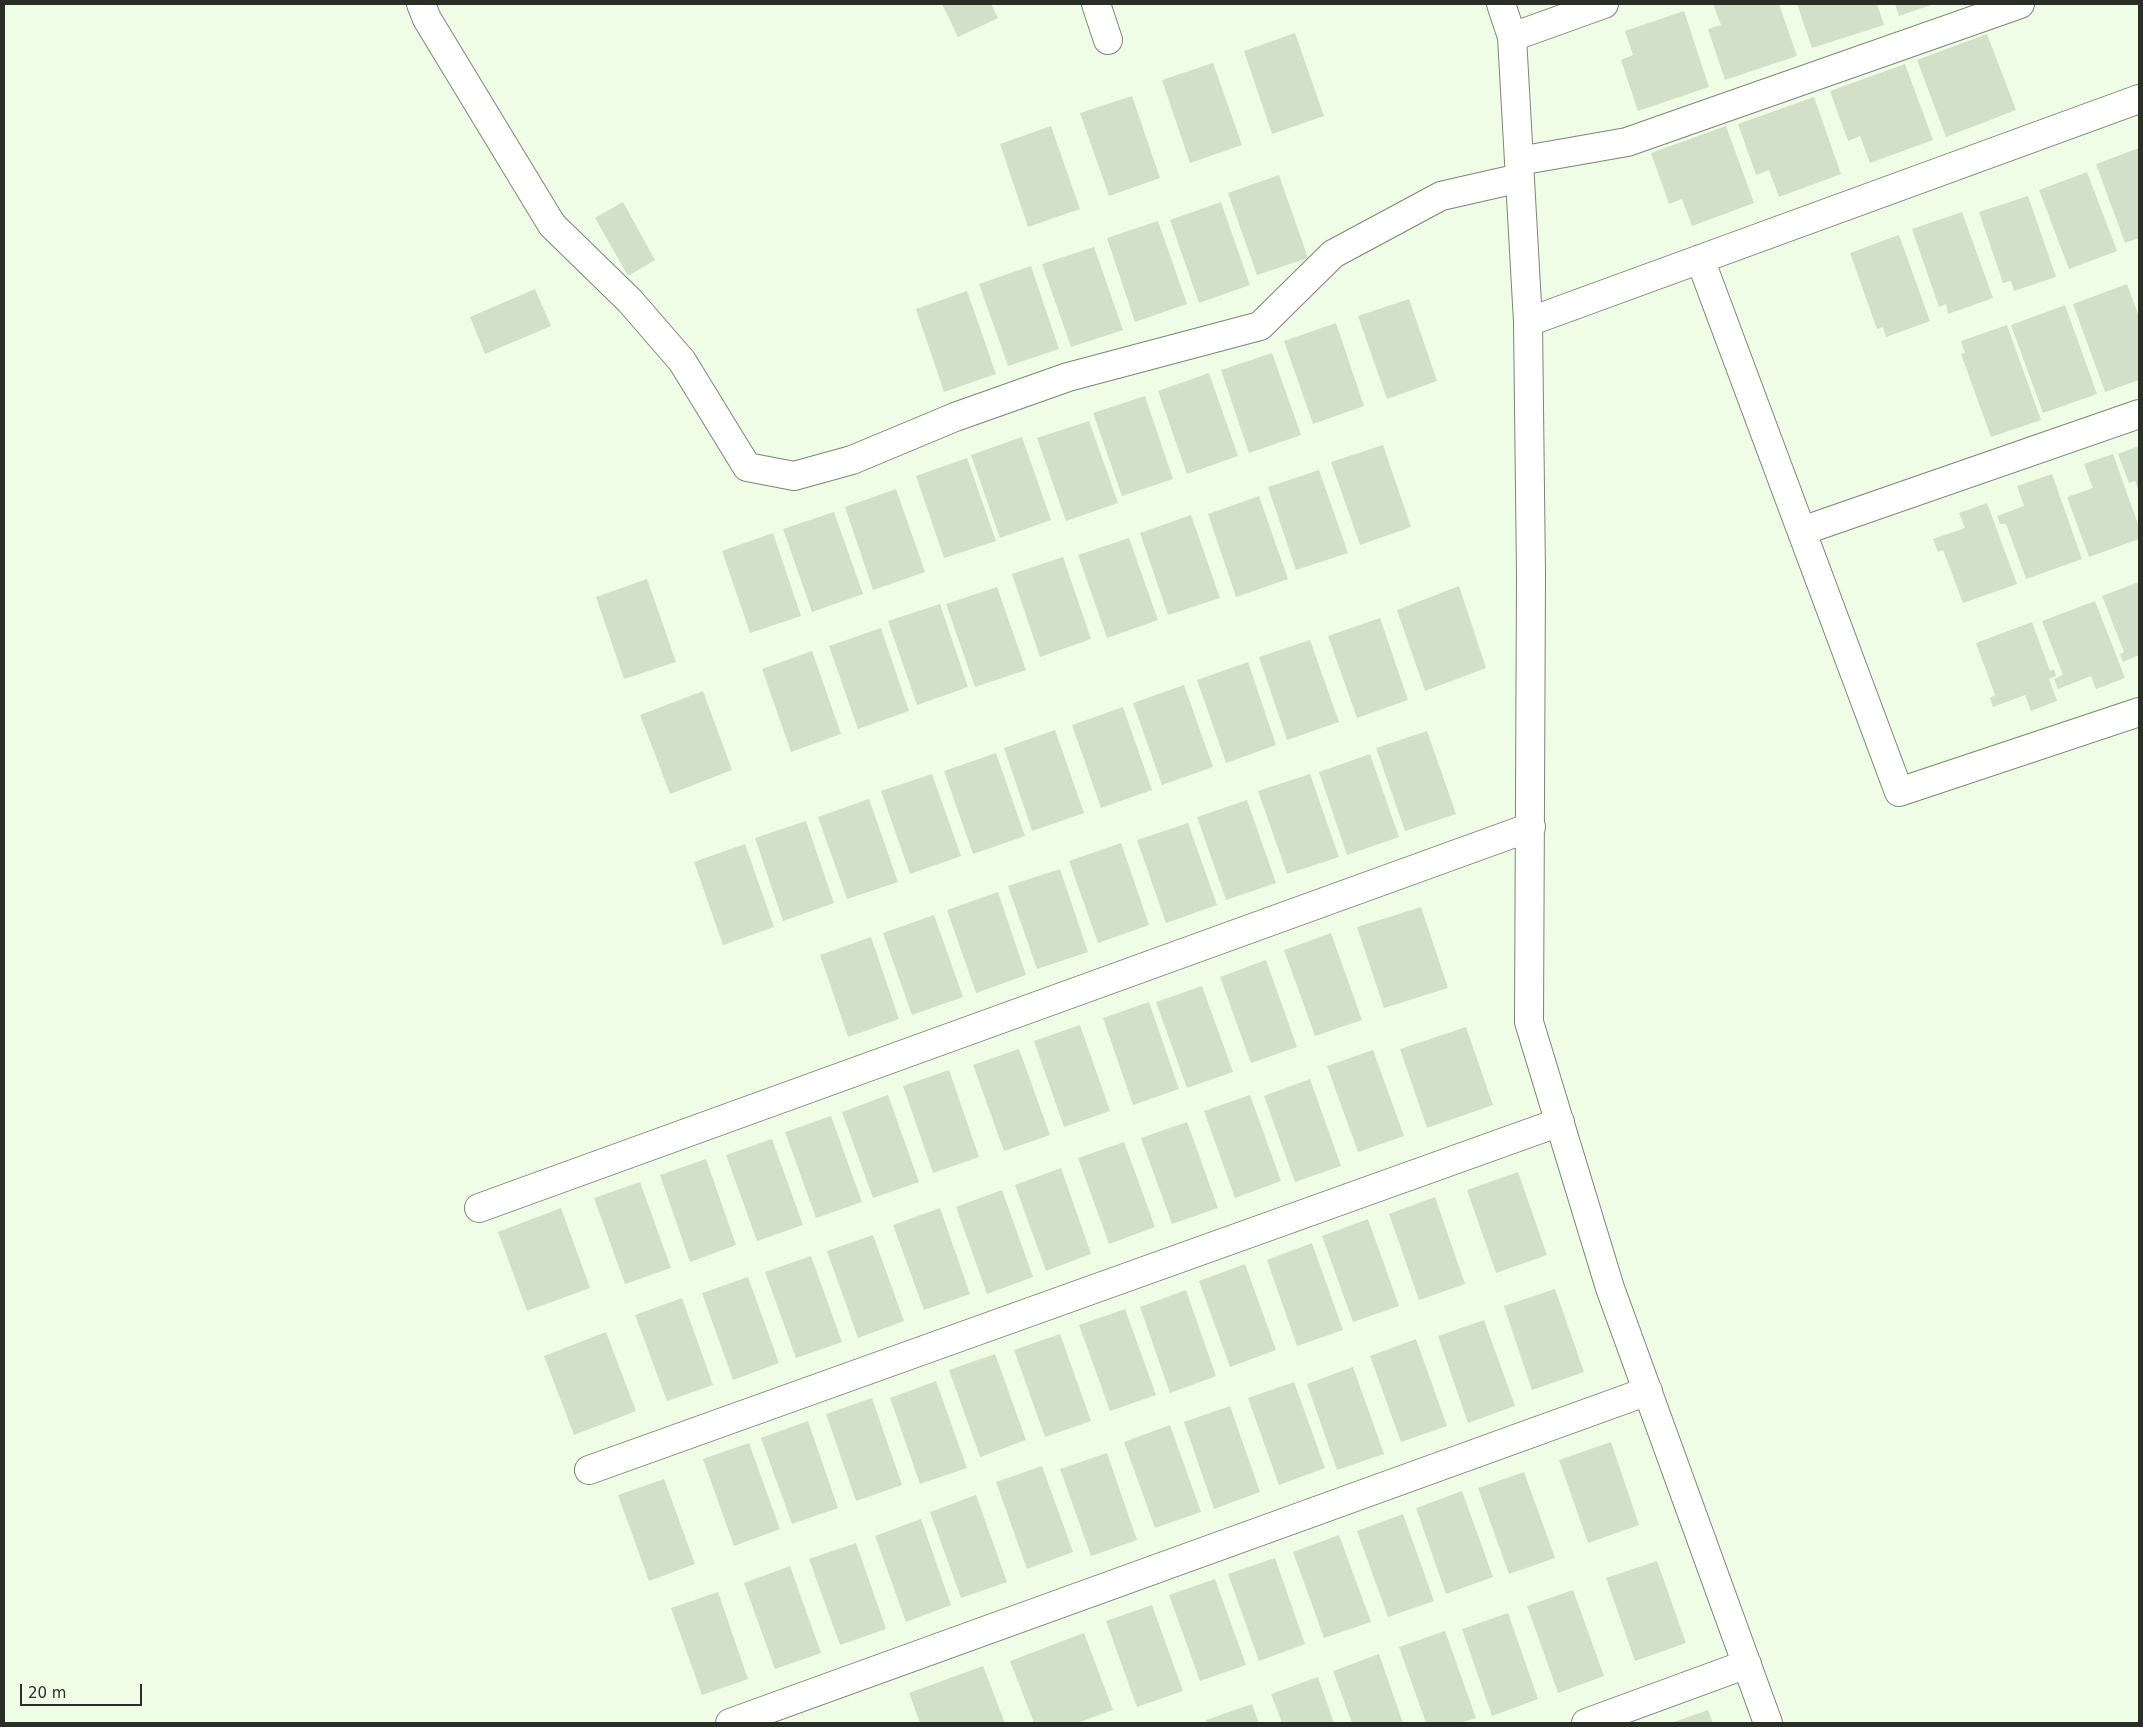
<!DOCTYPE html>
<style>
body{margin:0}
#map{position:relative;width:2143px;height:1727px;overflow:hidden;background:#effde6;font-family:"DejaVu Sans",sans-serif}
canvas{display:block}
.frame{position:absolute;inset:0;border:5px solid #292e26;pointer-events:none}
.scale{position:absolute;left:20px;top:1684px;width:122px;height:22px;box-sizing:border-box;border:2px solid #292e26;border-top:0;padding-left:6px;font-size:15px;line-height:18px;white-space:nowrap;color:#292e26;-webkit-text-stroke:4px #effde6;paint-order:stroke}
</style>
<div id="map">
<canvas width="2143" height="1727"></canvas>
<div class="frame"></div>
<div class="scale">20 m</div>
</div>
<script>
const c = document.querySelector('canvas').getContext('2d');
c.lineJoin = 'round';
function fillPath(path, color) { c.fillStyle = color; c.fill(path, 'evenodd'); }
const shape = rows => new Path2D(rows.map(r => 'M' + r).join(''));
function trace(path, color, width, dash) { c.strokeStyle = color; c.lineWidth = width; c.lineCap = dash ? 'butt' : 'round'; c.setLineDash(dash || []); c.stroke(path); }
fillPath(shape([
 [942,4,991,4,998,18,958,37],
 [1713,4,1779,4,1797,56,1725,80,1708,29,1721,25],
 [1797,4,1877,4,1884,25,1812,48],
 [1895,4,1934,4,1899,16],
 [1684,11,1709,87,1638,111,1621,60,1633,55,1625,31],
 [1295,33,1324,116,1272,134,1244,51],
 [1987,34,2016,110,1946,137,1917,60],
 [1213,63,1242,145,1190,163,1162,80],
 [1905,64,1933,140,1870,163,1860,136,1848,141,1830,91],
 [1132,96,1160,178,1109,196,1080,113],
 [1814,97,1841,174,1779,197,1769,170,1756,175,1738,124],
 [1051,126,1080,209,1028,227,1000,144],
 [1726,126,1754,203,1692,226,1682,199,1669,204,1651,153],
 [2139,148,2139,238,2125,243,2096,164],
 [2087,172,2117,251,2069,269,2039,190],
 [1279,175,1308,258,1257,275,1228,193],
 [2028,196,2056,277,2014,291,2011,281,2003,283,1979,212],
 [623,202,655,260,628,276,595,218],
 [1221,202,1250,285,1199,303,1170,220],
 [1962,212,1993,298,1948,314,1946,304,1939,307,1912,229],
 [1158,221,1187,304,1135,322,1107,238],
 [1899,235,1930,321,1886,337,1883,327,1877,329,1850,253],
 [1094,247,1123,330,1071,347,1042,264],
 [1031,266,1059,349,1008,366,979,284],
 [2127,284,2139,317,2139,380,2105,392,2073,304],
 [535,289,551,326,485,354,470,317],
 [967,291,996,374,944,392,916,309],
 [1409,299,1437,381,1387,399,1358,316],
 [2065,305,2097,394,2043,413,2011,325],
 [1336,323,1364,406,1313,424,1284,341],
 [2007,325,2041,420,1991,437,1961,354,1965,353,1961,341],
 [1272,353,1301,435,1249,453,1221,370],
 [1209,373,1238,456,1187,474,1158,391],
 [1145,396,1173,479,1122,496,1093,413],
 [1089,421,1118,503,1066,521,1037,438],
 [1022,437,1051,520,1000,538,971,455],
 [1383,445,1411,527,1360,545,1331,462],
 [2139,446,2139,492,2135,481,2129,483,2118,454],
 [2113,454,2139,527,2139,539,2089,557,2067,497,2093,488,2084,464],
 [967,458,996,541,944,558,916,476],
 [1319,470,1348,553,1296,570,1268,487],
 [2052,474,2082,559,2026,579,2006,524,2000,524,1997,516,2024,506,2017,486],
 [896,489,925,572,873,590,845,507],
 [1259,496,1288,579,1236,597,1208,514],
 [1987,503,2017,584,1963,603,1943,550,1938,552,1933,539,1965,528,1959,513],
 [834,512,863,594,812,612,783,529],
 [1191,515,1220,598,1168,615,1140,533],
 [773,533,801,616,750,633,722,551],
 [1129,538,1158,620,1107,638,1078,555],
 [1063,557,1091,639,1040,657,1012,574],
 [647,579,676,662,624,679,596,597],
 [2139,582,2139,655,2123,662,2120,654,2124,652,2102,596],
 [1459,586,1486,668,1425,691,1397,610],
 [997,587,1026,670,975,687,946,604],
 [2095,601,2125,678,2096,689,2091,676,2058,689,2054,679,2063,675,2042,621],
 [940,604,968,687,917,705,888,621],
 [1380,618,1408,700,1357,718,1328,636],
 [2032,622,2050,671,2054,669,2056,676,2049,679,2057,701,2031,711,2025,695,1993,707,1990,698,1995,695,1976,643],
 [881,628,909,711,858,729,829,646],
 [1310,640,1339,722,1287,740,1259,657],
 [812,651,841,734,791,752,762,669],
 [1248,662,1276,745,1226,763,1197,680],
 [1184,685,1213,767,1162,785,1133,703],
 [703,691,732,770,670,794,640,715],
 [1123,707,1152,790,1101,808,1072,725],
 [1055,730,1084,813,1032,831,1004,748],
 [1427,731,1456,814,1405,831,1376,748],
 [996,753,1025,836,973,854,944,771],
 [1370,754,1399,837,1347,855,1319,772],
 [932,774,961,856,910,874,881,791],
 [1310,774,1339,857,1287,874,1258,791],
 [869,799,898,882,847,899,818,817],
 [1247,800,1276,883,1226,900,1197,817],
 [806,821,834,903,783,921,755,838],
 [1188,823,1217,905,1166,923,1137,840],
 [1121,843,1149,925,1098,943,1069,861],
 [745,844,774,927,723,945,694,862],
 [1060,869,1088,952,1037,969,1008,886],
 [998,892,1026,975,976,993,947,910],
 [1421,907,1448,988,1384,1008,1357,927],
 [934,915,963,997,912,1015,883,933],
 [1331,933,1362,1020,1315,1036,1284,950],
 [871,937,899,1019,848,1037,820,955],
 [1266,960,1297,1047,1251,1063,1220,977],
 [1202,986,1233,1072,1187,1088,1156,1002],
 [1149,1002,1179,1089,1133,1105,1103,1018],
 [1080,1025,1110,1111,1064,1127,1034,1041],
 [1466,1027,1493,1105,1427,1128,1400,1049],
 [1019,1049,1050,1135,1004,1151,973,1065],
 [1373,1050,1404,1136,1358,1152,1327,1066],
 [949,1070,979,1157,933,1173,903,1086],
 [1310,1079,1341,1166,1295,1182,1264,1096],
 [888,1095,919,1182,873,1198,842,1112],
 [1250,1095,1281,1181,1235,1198,1204,1111],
 [831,1116,862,1202,816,1218,785,1132],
 [1187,1122,1218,1208,1172,1224,1141,1138],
 [772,1139,803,1225,757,1241,726,1155],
 [1124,1142,1155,1227,1109,1244,1078,1158],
 [706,1159,736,1245,690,1262,660,1175],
 [1061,1168,1091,1254,1046,1271,1015,1185],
 [1518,1172,1547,1255,1496,1273,1467,1190],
 [640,1182,671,1268,625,1284,594,1198],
 [1002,1190,1033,1277,987,1294,956,1207],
 [1435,1197,1465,1284,1419,1300,1389,1214],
 [561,1208,590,1288,527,1311,498,1232],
 [940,1208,970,1294,924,1310,893,1225],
 [1368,1219,1399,1306,1353,1322,1322,1236],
 [873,1235,904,1321,858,1338,827,1251],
 [1312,1243,1343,1330,1297,1346,1267,1260],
 [811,1256,842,1342,796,1358,765,1272],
 [1245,1264,1276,1350,1230,1367,1199,1281],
 [748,1277,779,1363,733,1380,702,1293],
 [1555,1289,1584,1372,1532,1390,1504,1306],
 [1186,1290,1216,1376,1170,1393,1140,1307],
 [682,1298,713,1385,667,1401,635,1315],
 [1125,1309,1156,1395,1110,1411,1079,1325],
 [1484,1320,1515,1406,1468,1423,1438,1336],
 [606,1332,636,1411,574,1435,544,1356],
 [1060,1334,1091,1421,1045,1437,1014,1350],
 [1416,1339,1447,1426,1401,1442,1370,1356],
 [995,1354,1026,1440,980,1457,949,1370],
 [1353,1367,1384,1454,1337,1470,1307,1384],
 [936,1381,967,1468,920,1484,890,1398],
 [1294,1382,1325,1468,1279,1485,1248,1398],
 [872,1398,902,1485,856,1501,826,1414],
 [1230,1406,1260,1492,1214,1509,1184,1422],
 [808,1421,838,1508,792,1524,761,1438],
 [1170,1425,1201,1512,1155,1528,1124,1442],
 [1611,1442,1639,1525,1588,1543,1559,1460],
 [749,1443,780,1529,734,1546,703,1459],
 [1107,1453,1137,1540,1091,1556,1060,1469],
 [1042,1466,1073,1552,1027,1569,996,1482],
 [1524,1472,1555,1558,1509,1574,1478,1488],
 [664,1479,695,1564,649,1581,618,1495],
 [1462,1491,1493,1577,1446,1594,1416,1508],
 [976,1495,1007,1582,961,1598,930,1512],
 [1403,1514,1434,1601,1388,1617,1357,1531],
 [921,1519,951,1605,906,1622,875,1536],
 [1339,1535,1371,1622,1324,1638,1293,1552],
 [856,1543,886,1629,840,1645,809,1559],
 [1275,1558,1305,1644,1259,1661,1228,1574],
 [1657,1561,1686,1643,1635,1661,1606,1578],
 [790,1566,821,1653,775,1669,744,1583],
 [1215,1579,1246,1665,1200,1681,1169,1595],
 [1573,1590,1604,1676,1558,1693,1527,1606],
 [718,1592,748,1679,702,1695,671,1608],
 [1152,1605,1183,1691,1137,1707,1106,1621],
 [1508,1613,1538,1699,1492,1716,1462,1629],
 [1445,1631,1476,1718,1460,1723,1426,1723,1399,1647],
 [1084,1633,1113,1710,1077,1723,1034,1723,1010,1661],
 [1379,1654,1403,1723,1352,1723,1333,1671],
 [983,1666,1005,1723,920,1723,909,1693],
 [1318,1677,1334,1723,1282,1723,1271,1694],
 [1252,1704,1259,1723,1207,1723,1206,1720],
 [1708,1710,1713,1723,1671,1723]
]), '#d2e0ca');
const minor = shape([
 [421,4,427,19,552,225,630,301,682,361,747,467,794,476,852,460,955,417,1068,377,1260,326,1333,254,1441,196,1520,178],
 [1096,4,1108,40],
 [1501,4,1512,37,1528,322,1531,575,1529,1022,1610,1288,1768,1723],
 [1512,37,1604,4],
 [1519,161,1627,142,2020,4],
 [1700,259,1899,792,2139,712],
 [1528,322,2139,99],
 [1802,531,2139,414],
 [479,1208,1531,827],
 [589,1470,1560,1122],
 [730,1723,1648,1391],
 [1586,1723,1747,1664]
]);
trace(minor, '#7a8773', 30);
trace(minor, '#fff', 28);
</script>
